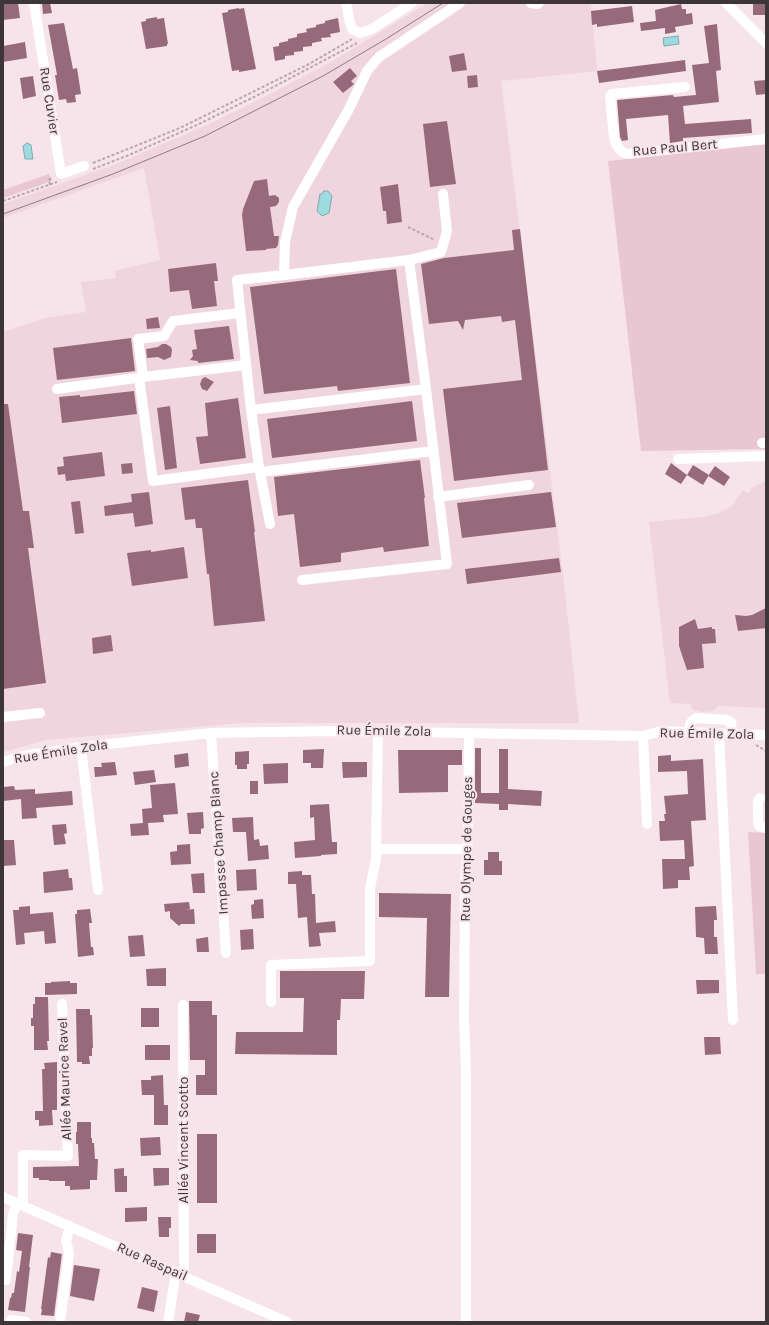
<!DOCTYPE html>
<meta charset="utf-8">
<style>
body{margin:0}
#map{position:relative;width:769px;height:1325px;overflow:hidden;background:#f7e3ea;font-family:Karla,sans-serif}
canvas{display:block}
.frame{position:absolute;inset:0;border:4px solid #3d3638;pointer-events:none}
</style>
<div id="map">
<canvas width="769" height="1325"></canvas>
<div class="frame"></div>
</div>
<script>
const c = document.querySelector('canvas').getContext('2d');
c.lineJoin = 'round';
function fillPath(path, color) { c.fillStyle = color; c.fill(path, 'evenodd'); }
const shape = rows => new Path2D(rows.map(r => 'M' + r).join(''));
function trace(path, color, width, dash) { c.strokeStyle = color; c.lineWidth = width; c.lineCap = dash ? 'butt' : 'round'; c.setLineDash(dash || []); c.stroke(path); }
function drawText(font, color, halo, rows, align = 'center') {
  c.font = font + ' Karla,sans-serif'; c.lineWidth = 4; c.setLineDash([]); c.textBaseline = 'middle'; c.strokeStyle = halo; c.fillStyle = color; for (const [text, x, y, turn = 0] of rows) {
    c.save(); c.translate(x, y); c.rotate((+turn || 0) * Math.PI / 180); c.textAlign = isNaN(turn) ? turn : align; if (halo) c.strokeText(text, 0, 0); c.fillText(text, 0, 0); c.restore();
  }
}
fillPath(shape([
 [428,3,591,3,597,71,501,81,563,574,579,723,242,723,46,740,3,752,3,332,45,318,86,312,81,282,116,278,115,271,160,260,144,168,3,218,3,204,119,163,209,124,260,99,329,63],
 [766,481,766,708,718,706,713,711,703,712,693,710,690,704,670,703,649,522,703,517,716,514,731,507,743,490,749,493,752,488]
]), '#f0d5de');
fillPath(shape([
 [766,144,766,449,641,451,608,161],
 [49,174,52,181,3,198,3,190],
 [748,832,766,833,766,974,756,974]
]), '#e8c7d3');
const water = shape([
 [678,36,679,44,664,46,663,38,678,36],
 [27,143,31,145,33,159,25,159,23,146,27,143],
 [324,191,328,191,332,196,329,213,322,216,317,211,320,194,322,194,324,191]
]);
fillPath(water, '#9edbe1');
trace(water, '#81aaae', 1);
fillPath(shape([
 [3,3,18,3,20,18,3,20],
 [42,3,50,3,52,13,43,14],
 [753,3,766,3,766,15,753,15],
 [681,4,682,9,686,9,686,14,692,13,693,24,675,27,676,32,665,34,665,28,641,31,640,23,656,21,655,10],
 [632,6,634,22,597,27,597,24,592,25,591,11],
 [239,8,239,9,244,8,256,69,239,72,239,70,232,71,222,13,228,12,228,10],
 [157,17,157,19,164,18,168,44,167,44,167,46,146,49,141,22,146,21,146,19],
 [338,18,340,32,330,34,331,37,321,38,322,41,312,43,312,46,303,47,303,51,294,52,294,55,285,56,285,59,275,61,273,47,279,46,279,43,288,41,288,39,297,37,297,34,307,32,306,29,316,27,316,25,325,23,325,21],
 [64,23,73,69,77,68,81,94,75,95,76,102,67,103,66,99,59,100,55,75,57,75,48,25],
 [717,24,721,70,716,71,719,102,683,106,685,124,751,119,752,133,683,138,683,141,670,143,668,115,626,119,628,140,622,141,620,137,617,100,673,95,674,97,696,95,692,65,709,63,704,26],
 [25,42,27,58,3,62,3,46],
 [464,53,467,70,452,72,449,56],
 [685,60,686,71,599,83,597,71],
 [350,68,357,76,351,81,354,84,353,85,343,93,333,82],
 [477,75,478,87,468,88,467,76],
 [33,76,36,96,23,99,20,78],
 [766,80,766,94,756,95,754,81],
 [447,121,456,184,430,187,423,124],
 [267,179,269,196,275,195,279,198,279,202,276,206,270,207,274,236,279,236,278,245,276,248,266,249,266,250,246,251,242,215,243,209,254,181],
 [398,184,402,222,387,224,386,211,383,211,380,187],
 [520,229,548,470,454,481,443,389,522,380,515,320,502,322,501,316,465,320,463,330,458,321,429,324,421,264,444,258,514,250,512,230],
 [216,263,218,281,214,281,217,306,192,309,189,290,170,292,168,269],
 [396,269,410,383,338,391,337,386,264,394,250,287],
 [158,317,160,328,147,329,146,319],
 [229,326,234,359,198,363,198,361,190,360,193,356,192,350,197,349,194,330],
 [131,338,135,371,57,380,53,348],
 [162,344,166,344,171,347,172,350,171,357,164,360,158,357,147,358,146,349,158,347],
 [205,377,214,382,207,391,202,389,200,384,202,379],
 [134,391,137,414,62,423,59,397,80,395,80,397],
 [238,398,246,458,200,464,196,437,208,436,205,403],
 [412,401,417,441,272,458,267,419],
 [3,404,8,404,23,511,29,511,34,548,28,548,46,683,3,689],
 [170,406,177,468,165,470,157,408],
 [102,452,105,476,66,481,65,474,58,475,57,467,64,466,63,457],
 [420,460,425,498,424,498,429,546,384,552,383,547,341,553,341,562,300,567,294,514,278,516,274,477],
 [132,463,133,473,122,474,121,464],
 [671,463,687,475,693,465,709,475,703,485,687,475,681,484,665,474],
 [715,466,730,477,724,486,708,476],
 [248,480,255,532,254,532,265,621,214,626,209,574,207,574,202,528,196,528,195,519,185,520,181,488],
 [149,492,153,524,135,527,133,513,105,516,104,506,132,502,131,494],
 [551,492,556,527,462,538,457,503],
 [80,501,84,533,75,534,71,502],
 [184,547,188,578,132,586,127,553,151,550,151,552],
 [559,558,561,572,467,584,465,569],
 [766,608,766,628,738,631,735,615,746,616,752,615],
 [695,619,698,629,712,627,712,629,715,629,716,643,702,644,704,668,687,670,679,646,679,627],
 [111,635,113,651,93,654,92,638],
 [475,748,481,748,481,793,499,793,499,749,508,749,508,789,542,791,541,806,508,804,508,810,499,810,499,804,475,803],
 [324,749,323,768,311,768,311,763,303,763,303,750],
 [398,750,462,750,462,765,448,765,448,792,399,793],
 [249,751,249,764,247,764,247,769,237,769,237,765,235,765,235,752],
 [188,753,189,766,175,768,174,755],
 [671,755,671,761,703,759,706,820,691,821,694,866,689,867,690,880,678,880,678,888,663,889,662,859,685,859,684,840,660,841,659,821,665,821,664,814,666,814,664,796,688,794,687,771,658,772,658,756],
 [115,762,117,775,95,777,94,767,102,767,101,763],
 [342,762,367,762,367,777,343,778],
 [288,763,288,783,264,784,263,764],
 [154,770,156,782,135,785,133,772],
 [250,781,258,781,258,794,250,794],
 [175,783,178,814,163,815,164,822,148,823,149,835,131,836,130,824,143,823,142,809,152,808,150,785],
 [14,786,15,790,35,789,35,794,72,791,73,805,36,808,37,818,22,819,21,799,3,801,3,787],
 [329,804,332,842,337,842,337,854,321,855,321,856,295,858,294,842,315,840,314,817,310,818,310,805],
 [203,812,204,828,201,829,201,834,189,834,187,813],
 [253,817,254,840,259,839,260,846,268,845,269,859,248,861,246,832,233,832,232,818],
 [66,824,67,833,64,834,66,844,54,845,52,825],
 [3,840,14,840,16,865,3,866],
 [190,844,191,864,171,865,170,852,177,851,177,845],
 [488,852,499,852,499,861,502,861,502,875,484,875,484,860,488,860],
 [68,869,69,878,72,878,73,890,44,893,43,872],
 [256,869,257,890,237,891,236,870],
 [302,871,302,875,311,875,312,894,315,894,316,923,335,921,336,932,319,933,321,946,309,947,307,917,298,918,296,884,288,884,288,872],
 [204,873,205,893,193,893,191,874],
 [379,893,451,894,449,997,425,997,427,918,379,917],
 [263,899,264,918,252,919,251,905,254,904,254,900],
 [189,902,190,909,185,910,194,909,195,924,181,924,179,926,170,918,170,911,165,912,164,904],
 [30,906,30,914,53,912,56,943,45,944,44,931,24,933,25,944,16,945,13,910,19,910,19,907],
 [716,906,717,920,714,920,714,937,717,937,718,954,705,954,704,938,696,937,695,907],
 [90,909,92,923,89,923,91,947,93,947,94,955,78,957,75,914,77,914,77,910],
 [253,929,254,949,241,950,240,930],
 [143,935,145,956,130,957,128,936],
 [208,937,209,952,197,952,196,939],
 [166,968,166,986,147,986,146,969],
 [280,971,365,971,364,999,341,999,340,1020,337,1020,337,1055,235,1054,236,1032,303,1032,304,998,280,998],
 [696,980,719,980,719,993,697,994],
 [70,981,70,983,77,983,77,994,45,995,45,983,51,983,51,982],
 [35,997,48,997,49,1041,47,1041,48,1050,34,1050,34,1026,31,1026,31,1018,33,1018,33,1004,35,1004],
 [189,1001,212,1001,212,1015,217,1015,217,1095,196,1095,196,1075,205,1075,205,1060,190,1060],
 [141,1008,159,1008,159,1027,141,1027],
 [76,1009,90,1009,90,1015,92,1015,93,1048,92,1048,92,1056,89,1056,90,1064,82,1064,82,1062,77,1062],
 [704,1037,720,1037,721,1054,705,1055],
 [145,1045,170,1045,170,1060,145,1060],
 [57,1062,57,1110,52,1110,53,1125,39,1126,39,1120,35,1120,35,1111,43,1111,42,1069,45,1069,44,1063],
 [163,1075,164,1105,168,1105,168,1125,154,1125,154,1095,142,1095,141,1080,151,1080,151,1076],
 [77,1122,91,1122,91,1138,92,1138,92,1143,94,1143,95,1159,98,1159,97,1180,90,1180,90,1189,70,1190,70,1186,65,1186,65,1181,49,1181,49,1180,39,1180,39,1178,33,1178,33,1167,79,1166,78,1144,76,1144,76,1132,77,1132],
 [197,1134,217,1134,217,1203,197,1203],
 [160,1137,161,1155,141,1156,140,1138],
 [124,1168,124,1176,127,1176,127,1192,115,1192,114,1169],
 [153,1168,169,1168,169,1185,154,1186],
 [147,1207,147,1221,125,1222,125,1208],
 [158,1217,171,1217,171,1228,169,1228,169,1237,159,1237],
 [18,1233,33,1235,29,1267,30,1267,25,1312,8,1310,10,1298,11,1298,12,1293,14,1293,17,1271,19,1272,22,1251,16,1250],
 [197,1234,216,1234,216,1253,197,1253],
 [51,1252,62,1254,54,1316,41,1315,42,1309,41,1309,48,1257,50,1258],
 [74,1265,100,1269,94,1301,70,1296],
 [142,1287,158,1291,154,1312,137,1308],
 [186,1312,200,1315,198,1322,184,1322]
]), '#976a7b');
trace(shape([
 [93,163,180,128,309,64,352,39],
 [93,169,129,155,197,125,260,94,357,43],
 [50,185,49,180,52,177],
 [3,201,57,182],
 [408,227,435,240],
 [756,745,766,751]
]), '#b8a8ae', 2, [3, 2]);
trace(shape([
 [34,3,61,174,84,166],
 [346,3,350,23,352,29,360,33,372,29,412,3],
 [531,3,537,4,539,3],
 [726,3,766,43],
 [685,87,612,94,610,96,614,138,617,146,621,151,627,154,766,139],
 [443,194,447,231,441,252,409,260,284,275,285,242,293,207,349,109,367,71,379,57,460,3],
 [284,275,237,280,251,410,426,389,409,260],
 [240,313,173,321,164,336,138,339,143,377,246,365],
 [139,377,153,481,259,467,251,410],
 [57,389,143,377],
 [762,443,766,443],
 [678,459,766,456],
 [259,467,270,524],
 [260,472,433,451],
 [438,497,529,485],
 [302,580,447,564,426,389],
 [3,717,40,713],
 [378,731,376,849,467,849],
 [690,732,690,724,692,721,696,718,727,720,731,722,732,734],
 [211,733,226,953],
 [719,733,733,1020],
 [643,736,647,824],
 [81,747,98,890],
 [3,762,23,756,81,747,211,733,339,731,643,736,661,731,766,735],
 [760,798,758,801,758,822,759,826,766,828],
 [271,1002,271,965,370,961,370,888,376,859,376,849],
 [183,1005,184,1276],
 [3,1197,287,1322],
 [23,1205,23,1155,68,1156,62,1004],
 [6,1280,13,1214,17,1203],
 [11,1320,26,1322],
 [60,1322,69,1253,66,1241,70,1226],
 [168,1322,176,1272],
 [466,1322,466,1069,464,1021,465,882,468,836,469,733]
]), '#fff', 10);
trace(shape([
 [3,214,113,174,205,136,323,76,386,39,443,3]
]), '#8b7e83', 1);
drawText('14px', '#3d3638', '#f7e3ea', [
 ["Rue Cuvier",49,101,81],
 ["Rue Paul Bert",675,148,-5],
 ["Rue Émile Zola",384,731,1],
 ["Rue Émile Zola",707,734,1],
 ["Rue Émile Zola",61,752,-9],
 ["Impasse Champ Blanc",219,843,-94],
 ["Rue Olympe de Gouges",467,849,-89],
 ["Allée Maurice Ravel",65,1079,-92],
 ["Allée Vincent Scotto",184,1140,-90],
 ["Rue Raspail",152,1262,24]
]);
</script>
